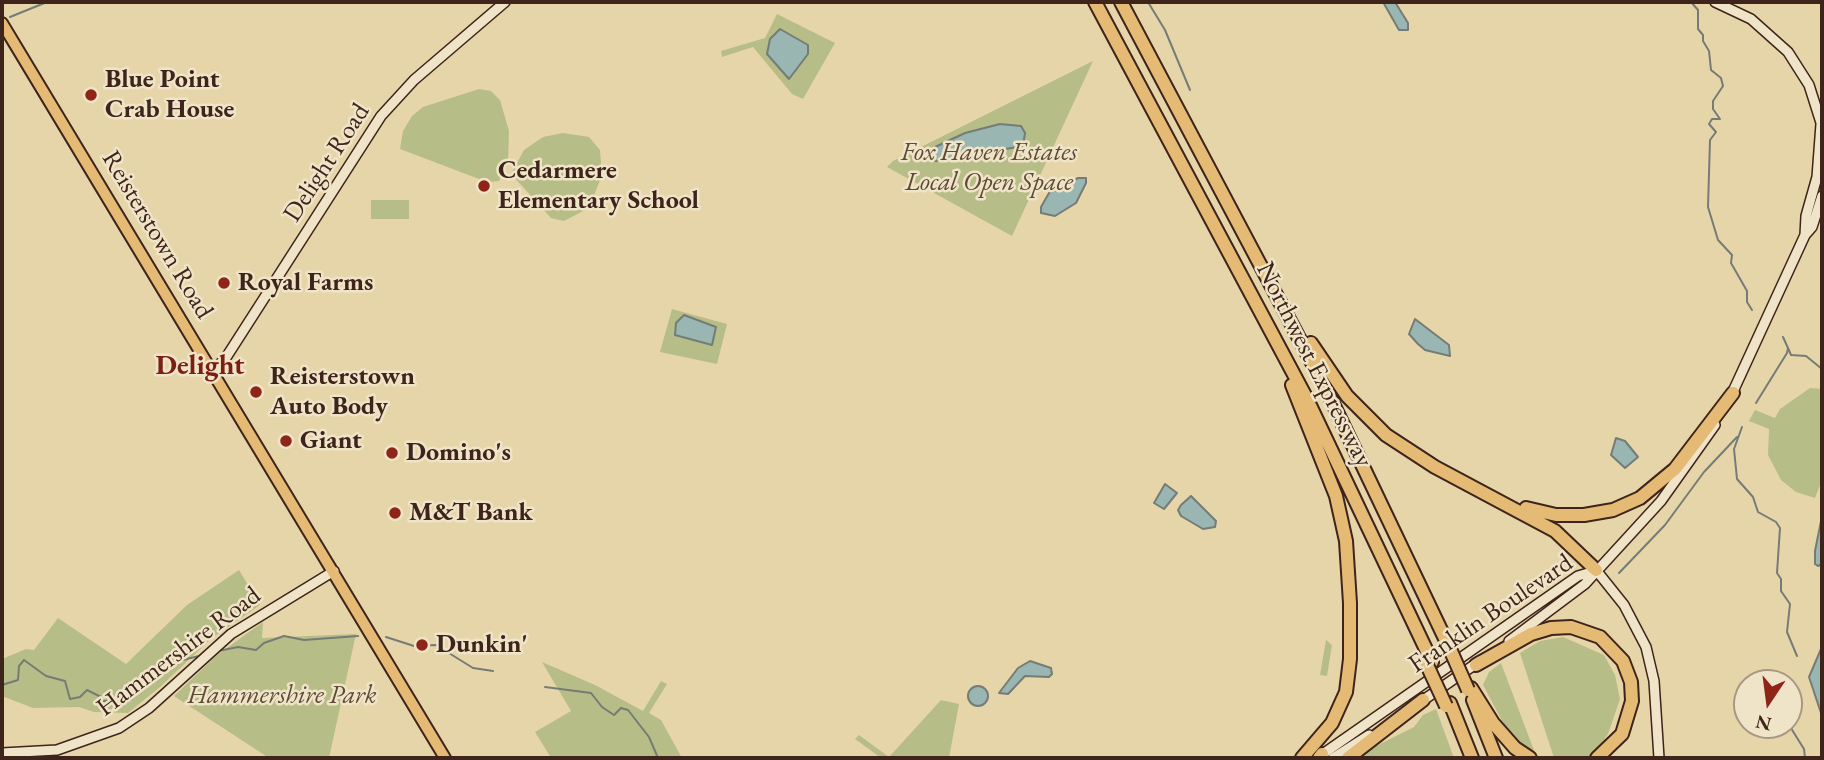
<!DOCTYPE html>
<style>
body{margin:0}
#map{position:relative;width:1824px;height:760px;overflow:hidden;background:#e7d5aa;font-family:"EB Garamond",serif}
canvas{display:block}
.frame{position:absolute;inset:0;border:4px solid #3e241a;pointer-events:none}
.north{position:absolute;left:1733px;top:669px;width:70px;height:70px;box-sizing:border-box;background:#efe4c8;border:2px solid #a89782;border-radius:50%;rotate:193deg;font-size:19px;font-weight:700;line-height:28px;text-align:center;color:#3e241a}
.north::after{content:'';display:block;margin:auto;width:24px;height:32px;background:#8f2418;clip-path:polygon(50% 0,100% 100%,50% 72%,0 100%)}
</style>
<div id="map">
<canvas width="1824" height="760"></canvas>
<div class="frame"></div>
<div class="north">N</div>
</div>
<script>
const c = document.querySelector('canvas').getContext('2d');
c.lineJoin = 'round';
function fillPath(path, color) { c.fillStyle = color; c.fill(path, 'evenodd'); }
const shape = rows => new Path2D(rows.map(r => 'M' + r).join(''));
function trace(path, color, width, dash) { c.strokeStyle = color; c.lineWidth = width; c.lineCap = dash ? 'butt' : 'round'; c.setLineDash(dash || []); c.stroke(path); }
function drawText(font, color, halo, rows, align = 'center') {
  c.font = font + ' "EB Garamond",serif'; c.lineWidth = 5; c.setLineDash([]); c.textBaseline = 'middle'; c.strokeStyle = halo; c.fillStyle = color; for (const [text, x, y, turn = 0] of rows) {
    c.save(); c.translate(x, y); c.rotate((+turn || 0) * Math.PI / 180); c.textAlign = isNaN(turn) ? turn : align; if (halo) c.strokeText(text, 0, 0); c.fillText(text, 0, 0); c.restore();
  }
}
fillPath(shape([
 [777,14,835,43,803,99,792,94,753,47,722,57,721,51,765,38],
 [1093,61,1012,236,887,167,893,161],
 [479,89,491,91,500,100,509,131,508,164,499,181,487,182,400,149,403,131,412,116,423,107],
 [563,133,589,137,600,150,601,163,600,180,589,208,564,221,551,218,511,174,524,150,543,137],
 [371,200,409,200,409,219,371,219],
 [672,309,727,324,717,364,660,352],
 [1810,388,1822,389,1822,480,1815,498,1796,492,1781,480,1768,455,1769,429,1749,421,1755,410,1775,418,1780,409],
 [239,570,260,605,212,638,160,687,128,713,94,712,79,707,33,708,2,696,2,659,26,649,34,650,58,618,126,664,187,605],
 [263,622,262,638,356,634,329,758,269,758,174,696,217,655],
 [1563,637,1604,655,1615,675,1620,699,1608,734,1594,754,1583,758,1554,758,1520,653,1540,641],
 [1326,640,1332,645,1327,676,1320,675],
 [542,662,595,685,643,711,661,681,667,684,649,713,661,720,682,758,551,758,535,732,571,711],
 [1501,663,1535,753,1518,743,1508,732,1483,685,1489,672],
 [941,700,959,704,949,758,881,758,855,739,859,735,889,757],
 [1436,709,1454,758,1361,758,1372,748,1414,727,1423,715]
]), '#b7bd87');
const water = shape([
 [1383,2,1395,2,1408,23,1408,30,1399,30,1383,2],
 [780,29,808,45,808,54,789,79,767,54,770,39,780,29],
 [1000,124,1021,126,1025,133,1023,146,936,161,929,159,933,148,965,133,1000,124],
 [1078,178,1086,178,1086,183,1076,203,1055,216,1041,213,1041,207,1049,193,1078,178],
 [684,315,716,327,712,345,675,335,676,323,684,315],
 [1415,319,1449,345,1450,356,1425,350,1418,344,1409,334,1415,319],
 [1616,438,1625,441,1638,457,1625,468,1611,455,1616,438],
 [1165,484,1177,493,1164,509,1154,503,1165,484],
 [1191,496,1216,521,1215,527,1203,529,1181,516,1178,510,1181,505,1191,496],
 [1822,516,1822,564,1818,566,1815,564,1815,551,1822,516],
 [1822,637,1822,716,1809,677,1821,649,1822,637],
 [1030,661,1051,668,1052,674,1049,677,1025,676,1008,694,999,693,1018,668,1030,661],
 '968 696a10 10 0 1 1 20 0a10 10 0 1 1-20 0Z'
]);
fillPath(water, '#9ab6b3');
trace(water, '#757c76', 2);
trace(shape([
 [1148,2,1165,30,1190,90],
 [1691,2,1698,10,1698,29,1703,35,1703,41,1709,51,1711,70,1721,78,1723,86,1713,101,1713,109,1720,119,1712,119,1709,124,1716,132,1710,140,1708,207,1718,240,1732,255,1731,263,1747,291,1747,302,1752,310],
 [10,17,47,2],
 [1788,348,1791,355,1806,356,1822,369],
 [1756,403,1787,353,1788,348,1783,337],
 [1742,427,1734,449,1737,479,1753,497,1758,512,1776,522,1780,528,1777,573,1781,579,1781,591,1790,604,1787,632,1797,656],
 [1619,573,1665,525,1704,472,1737,437],
 [386,637,414,646,436,645,473,668,493,671],
 [218,651,238,647,256,650,264,643,284,636,304,640,358,636],
 [2,685,18,680,19,666,24,660,46,676,65,681,70,699,80,697,87,690,101,697,102,701,109,701,127,693,133,684,151,678,156,669,162,665,199,656],
 [545,687,591,693,602,707,614,715,621,708,628,710,649,737,658,758],
 [1789,694,1790,693],
 [1789,725,1804,749,1805,758]
]), '#757c76', 2);
const secondary = shape([
 [1715,2,1751,19,1788,52,1809,85,1822,126],
 [1805,235,1806,216,1817,177,1821,124],
 [213,372,227,356,381,116,414,80,505,2],
 [1730,398,1805,235,1812,227,1822,196],
 [1596,570,1624,605,1646,647,1654,681,1659,758],
 [1509,641,1585,584,1661,501,1715,425],
 [1419,703,1480,661],
 [2,753,57,750,119,728,149,708,231,634,334,571],
 [1320,756,1578,576,1595,571],
 [1333,758,1369,735]
]);
const primary = shape([
 [2,23,445,758]
]);
const highway = shape([
 [1095,2,1307,399,1432,662],
 [1121,2,1326,389,1450,649],
 [1311,343,1347,396,1386,435,1435,467,1555,531,1596,570],
 [1292,385,1336,496,1346,541,1350,603,1350,659,1346,692,1332,723,1302,758],
 [1526,508,1556,515,1584,515,1613,510,1640,498,1675,469,1733,393],
 [1476,665,1531,634,1551,628,1571,627,1600,637,1623,661,1631,682,1632,701,1622,734,1597,758],
 [1471,688,1493,723,1515,748,1530,758],
 [1473,700,1496,758],
 [1450,703,1472,758],
 [1319,758,1322,754],
 [1348,758,1423,700]
]);
trace(secondary, '#3e241a', 12);
trace(primary, '#3e241a', 14);
trace(highway, '#3e241a', 16);
trace(secondary, '#efe4c8', 9);
trace(primary, '#e4ba75', 10);
trace(highway, '#e4ba75', 12);
const highwayBridge = shape([
 [1450,649,1468,690],
 [1427,665,1446,706]
]);
trace(highwayBridge, '#3e241a', 16, []);
trace(highwayBridge, '#e4ba75', 12);
for (const [x, y, r, color] of [
 [91,95,7,"#8f2418"],
 [484,186,7,"#8f2418"],
 [224,283,7,"#8f2418"],
 [256,392,7,"#8f2418"],
 [286,441,7,"#8f2418"],
 [392,453,7,"#8f2418"],
 [395,513,7,"#8f2418"],
 [422,645,7,"#8f2418"]
]) { const dot = new Path2D(); dot.arc(x, y, r, 0, 2 * Math.PI); c.fillStyle = color; c.fill(dot); trace(dot, '#efe4c8', 2.5); }
drawText('bold 26px', '#3e241a', '#efe4c8', [
 ["Blue Point",105,80],
 ["Crab House",105,110],
 ["Cedarmere",498,171],
 ["Elementary School",498,201],
 ["Royal Farms",238,283],
 ["Reisterstown",270,377],
 ["Auto Body",270,407],
 ["Giant",300,441],
 ["Domino's",406,453],
 ["M&T Bank",409,513],
 ["Dunkin'",436,645]
], 'left');
drawText('italic 26px', '#5c4a35', '#efe4c8', [
 ["Fox Haven Estates",989,153],
 ["Local Open Space",989,183],
 ["Hammershire Park",282,696]
]);
drawText('26px', '#3e241a', '#efe4c8', [
 ["Delight Road",327,163,-57],
 ["Reisterstown Road",157,235,59],
 ["Northwest Expressway",1314,365,63],
 ["Franklin Boulevard",1491,614,-34],
 ["Hammershire Road",179,652,-37]
]);
drawText('bold 28px', '#7a1f14', '#efe4c8', [
 ["Delight",200,366]
]);
</script>
